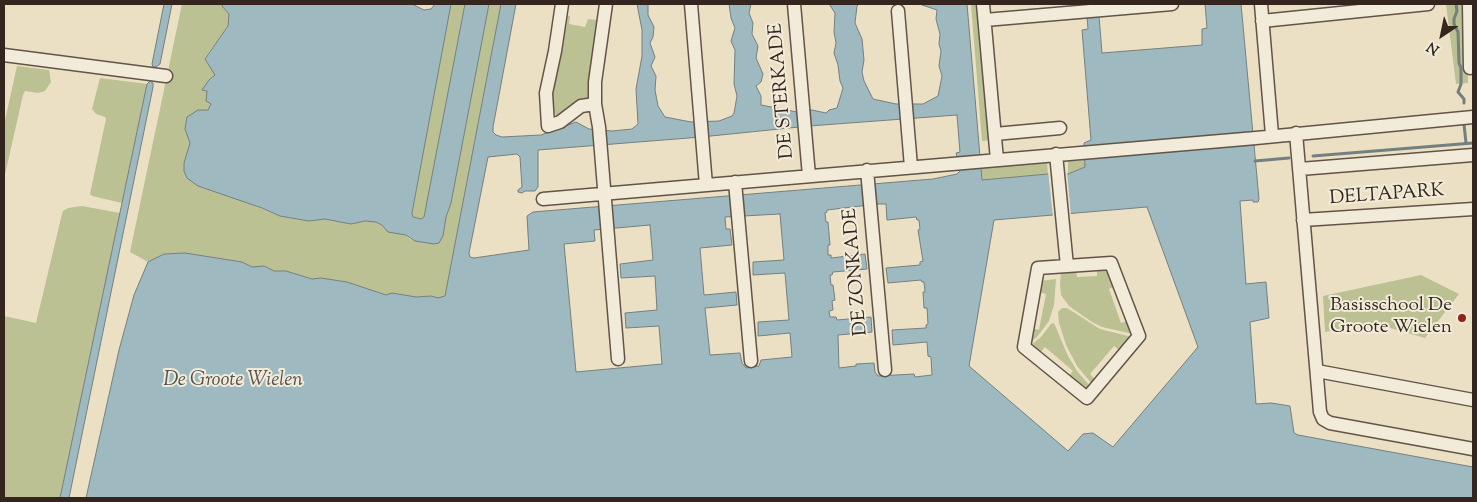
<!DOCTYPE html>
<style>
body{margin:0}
#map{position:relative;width:1477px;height:502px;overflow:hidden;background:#ebe0c4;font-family:"Sorts Mill Goudy",serif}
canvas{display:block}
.frame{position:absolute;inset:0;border:5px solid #34261e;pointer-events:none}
.north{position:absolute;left:1417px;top:10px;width:50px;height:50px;-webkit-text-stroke:4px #f2ebd9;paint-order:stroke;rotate:214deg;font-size:14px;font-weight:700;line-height:20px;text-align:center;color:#34261e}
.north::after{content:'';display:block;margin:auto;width:18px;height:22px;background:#34261e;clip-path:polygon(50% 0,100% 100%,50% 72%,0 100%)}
</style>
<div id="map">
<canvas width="1477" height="502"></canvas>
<div class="frame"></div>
<div class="north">N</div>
</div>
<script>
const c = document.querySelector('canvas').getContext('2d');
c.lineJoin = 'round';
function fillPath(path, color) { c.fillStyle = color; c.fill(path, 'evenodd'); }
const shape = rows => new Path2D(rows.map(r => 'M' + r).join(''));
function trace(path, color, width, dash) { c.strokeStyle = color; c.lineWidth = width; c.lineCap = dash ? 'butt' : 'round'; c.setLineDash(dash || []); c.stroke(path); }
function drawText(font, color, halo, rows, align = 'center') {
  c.font = font + ' "Sorts Mill Goudy",serif'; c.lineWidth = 4; c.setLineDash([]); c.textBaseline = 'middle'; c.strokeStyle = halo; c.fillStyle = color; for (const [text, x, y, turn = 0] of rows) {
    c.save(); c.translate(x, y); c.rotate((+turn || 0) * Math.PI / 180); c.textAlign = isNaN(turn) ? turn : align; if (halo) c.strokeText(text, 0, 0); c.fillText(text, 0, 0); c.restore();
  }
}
fillPath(shape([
 [182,4,223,4,222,6,229,14,228,26,205,58,216,75,209,80,203,90,207,91,211,104,208,110,185,129,190,143,184,163,184,171,187,178,280,216,309,221,325,219,351,224,365,221,376,222,382,225,388,232,406,235,410,239,424,243,443,236,446,217,451,203,489,4,501,4,445,296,438,299,431,296,416,297,392,293,386,295,347,282,321,278,312,279,286,271,274,271,264,266,252,267,242,262,185,253,164,254,148,262,130,252],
 [451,4,465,4,424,217,421,219,413,217,412,213],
 [971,4,979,4,990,140,982,141],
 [1446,4,1466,4,1468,83,1456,84],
 [564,15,570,16,569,24,585,27,588,19,598,20,591,100,556,120,555,112,551,108,550,93],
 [17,66,49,70,51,82,45,91,38,93,25,91,23,95,4,179,4,125],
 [100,78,147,84,122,203,92,196,90,194,106,119,105,117,96,114,92,109],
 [1085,160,1085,167,1068,174,1068,161],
 [1047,163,1048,174,982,180,980,168],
 [82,206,120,213,60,498,4,498,4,316,36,323,62,214,63,211,68,208],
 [1097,268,1107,269,1116,286,1109,289,1121,323,1129,321,1133,334,1102,327,1092,322,1069,306,1061,295,1060,285,1061,271,1076,269,1077,277,1097,276],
 [1421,275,1459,294,1425,338,1373,323,1325,332,1323,296],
 [1056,279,1054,305,1049,321,1037,337,1030,343,1032,328,1039,330,1046,294,1038,292,1040,281],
 [1062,308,1067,308,1100,329,1132,337,1120,351,1114,346,1090,374,1096,380,1092,384,1077,366,1066,345,1059,323,1058,312],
 [1054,323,1068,356,1077,371,1090,386,1088,388,1085,389,1068,377,1073,371,1045,347,1040,353,1031,345,1041,337,1051,324]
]), '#bbc192');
const water = shape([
 [164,4,172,4,160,64,156,67,153,67,152,64,164,4],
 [223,4,412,4,424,10,431,9,435,4,451,4,412,213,413,217,421,219,424,217,465,4,489,4,451,203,446,217,443,236,439,243,434,244,415,241,406,235,388,232,382,225,376,222,365,221,351,224,325,219,309,221,280,216,262,208,198,186,187,178,184,171,184,163,190,143,185,129,187,117,198,110,208,110,211,104,206,101,207,91,202,90,209,80,215,75,205,59,228,26,229,14,222,6,223,4],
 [501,4,516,4,493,127,493,132,496,135,502,137,541,135,576,122,589,129,612,131,632,129,638,124,636,89,642,56,642,30,637,4,648,4,648,15,654,27,653,37,650,43,655,57,651,66,656,76,655,90,658,106,665,117,691,122,719,121,732,116,734,113,737,96,734,84,735,50,731,41,735,28,731,18,729,4,751,4,749,13,753,23,752,34,758,46,756,58,763,74,761,82,756,86,761,96,761,105,797,112,812,110,826,113,829,110,837,108,843,88,840,81,838,65,834,53,836,43,834,32,835,13,829,4,859,4,857,6,855,23,862,39,864,60,862,72,864,81,873,99,896,104,923,104,938,96,942,76,939,66,941,51,939,44,940,34,936,19,937,10,919,4,967,4,982,180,1048,174,1068,174,1085,167,1084,143,1091,140,1082,30,1088,29,1086,4,1098,4,1102,53,1202,45,1202,29,1207,28,1205,4,1241,4,1259,199,1258,202,1253,202,1253,200,1240,201,1246,284,1266,282,1269,318,1250,322,1256,404,1271,403,1290,406,1294,433,1298,435,1473,467,1473,498,86,498,119,350,134,295,148,262,164,254,185,253,242,262,252,267,264,266,274,271,286,271,312,279,321,278,347,282,386,295,392,293,416,297,431,296,438,298,445,296,501,4],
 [957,115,960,152,956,153,960,171,957,174,933,179,533,212,527,216,529,250,474,258,470,257,469,253,488,157,517,154,520,157,522,187,518,190,518,192,522,193,525,191,535,191,538,187,538,150,701,137,809,126,957,115],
 [877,204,886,204,887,220,916,217,917,220,919,220,920,229,918,230,923,261,920,262,920,265,886,268,888,283,921,280,922,282,924,282,925,292,923,292,924,308,927,308,928,324,926,325,926,328,892,330,893,345,927,342,928,356,931,357,932,375,915,377,914,374,878,376,875,372,874,363,856,364,856,366,839,368,838,335,872,332,871,317,837,320,836,317,830,317,829,311,833,310,832,301,835,300,833,285,831,285,830,275,832,275,833,272,867,269,865,254,831,258,831,255,828,255,828,245,830,245,828,222,826,222,825,213,827,212,827,210,877,204],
 [1147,207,1198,347,1113,447,1093,433,1083,434,1068,451,969,366,994,220,1147,207],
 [780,214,784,260,753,262,753,275,785,273,789,320,758,322,758,336,790,333,792,357,761,360,759,366,746,368,742,363,740,353,710,355,705,308,737,305,736,292,704,295,700,248,732,245,730,229,726,229,725,217,780,214],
 [650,225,653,260,620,264,621,278,655,276,657,310,625,313,626,328,659,326,662,364,576,372,564,244,595,241,594,230,650,225],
 [150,81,153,83,153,87,69,498,60,498,147,84,150,81]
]);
fillPath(water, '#9ebac0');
trace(water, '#747f7f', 1);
fillPath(shape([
 [1048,171,1067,172,1071,216,1053,217]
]), '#ebe0c4');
trace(shape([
 [1456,4,1457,11,1454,19,1454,24,1458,32,1459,63,1461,68,1461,84,1458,92,1464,99,1464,103],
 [1464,124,1466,143],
 [1313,156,1473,143],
 [1255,161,1289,158]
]), '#747f7f', 3);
const minor = shape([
 [562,4,555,51,546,93,548,126,560,122,581,106,595,104],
 [606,4,595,82,595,104,599,127,618,359],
 [691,4,706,185],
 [794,4,809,176],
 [983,4,997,160],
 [1261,4,1272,135],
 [1469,4,1470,68],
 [898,11,911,167],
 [985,20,1172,4],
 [1262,21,1428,4],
 [4,55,166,76],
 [1296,133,1320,412,1323,419,1330,423,1473,449],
 [995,134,1060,128],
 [1056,154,1067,266,1038,268,1024,347,1087,398,1139,336,1111,263,1067,266],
 [1300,169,1473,155],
 [867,170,885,370],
 [735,182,751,361],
 [543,199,1256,138,1473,117],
 [1303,220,1473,209],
 [1317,371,1473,400]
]);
trace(minor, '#625448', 15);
trace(minor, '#f2ebd9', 12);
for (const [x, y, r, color] of [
 [1462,318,5,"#8f2418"]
]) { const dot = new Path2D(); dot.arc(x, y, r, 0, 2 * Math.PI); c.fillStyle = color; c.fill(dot); trace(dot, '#f2ebd9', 2); }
drawText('19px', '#34261e', '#f2ebd9', [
 ["DE STERKADE",783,91,-95],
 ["DELTAPARK",1387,196,-4],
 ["DE ZONKADE",857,272,-95]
]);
drawText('19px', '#34261e', '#f2ebd9', [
 ["Basisschool De",1452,307],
 ["Groote Wielen",1452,329]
], 'right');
drawText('italic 20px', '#54524f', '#f2ebd9', [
 ["De Groote Wielen",233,382]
]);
</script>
